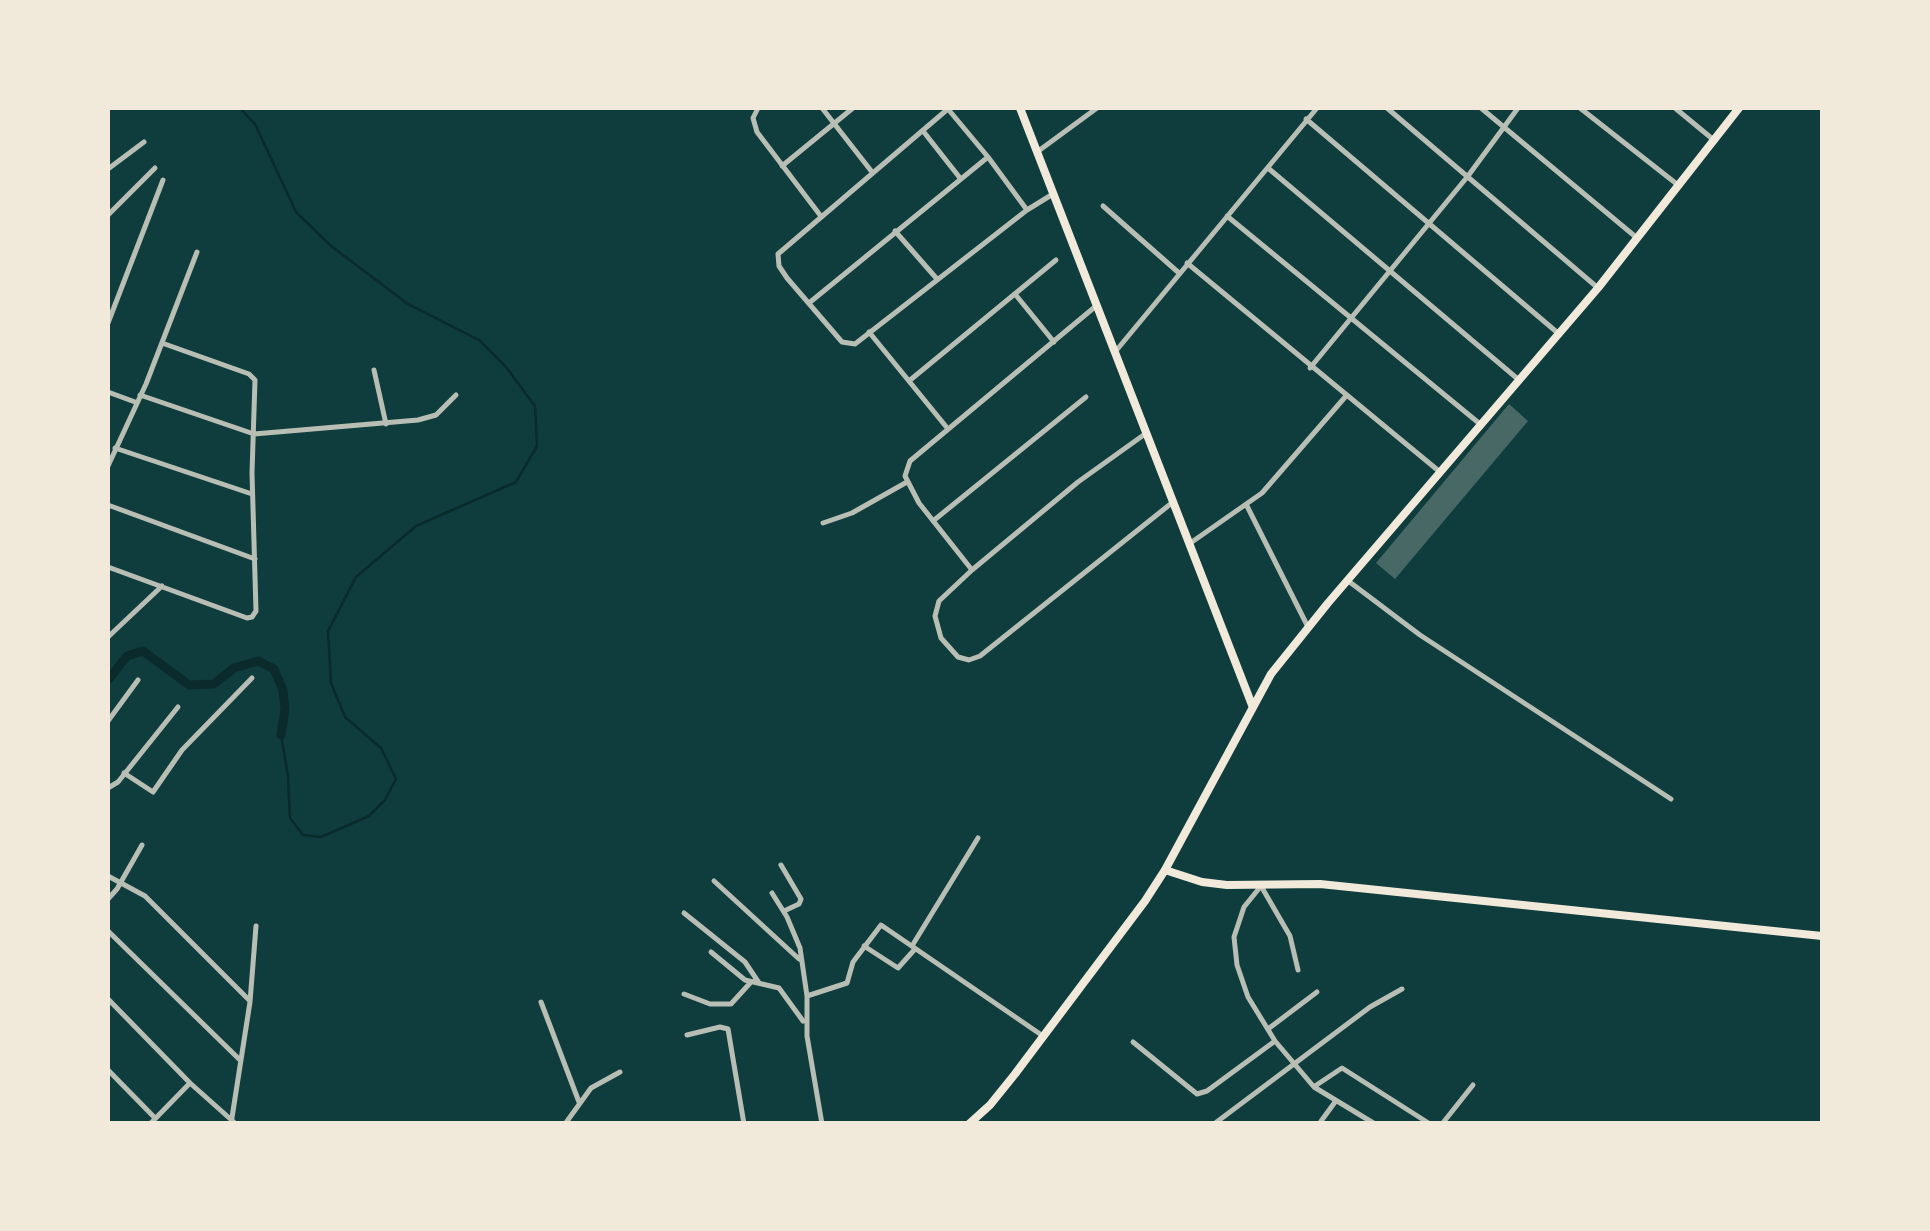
<!DOCTYPE html>
<style>
body{margin:0}
#map{position:relative;width:1930px;height:1231px;overflow:hidden;background:#0f3d3e;font-family:Jost,sans-serif}
canvas{display:block}
.frame{position:absolute;inset:0;border:110px solid #f1e9da;pointer-events:none}
</style>
<div id="map">
<canvas width="1930" height="1231"></canvas>
<div class="frame"></div>
</div>
<script>
const c = document.querySelector('canvas').getContext('2d');
c.lineJoin = 'round';
const shape = rows => new Path2D(rows.map(r => 'M' + r).join(''));
function trace(path, color, width, dash) { c.strokeStyle = color; c.lineWidth = width; c.lineCap = dash ? 'butt' : 'round'; c.setLineDash(dash || []); c.stroke(path); }
function fillPath(path, color) { c.fillStyle = color; c.fill(path, 'evenodd'); }
trace(shape([
 [240,108,255,124,296,212,331,246,408,304,479,340,506,367,535,406,537,446,516,482,416,526,356,577,328,631,331,683,345,717,381,748,396,779,385,800,369,816,321,837,303,835,290,818,288,776,281,735]
]), '#0a2a2b', 2.5);
trace(shape([
 [108,680,127,656,143,651,189,685,214,684,234,668,258,661,274,669,283,690,285,709,281,735]
]), '#0a2a2b', 9);
fillPath(shape([
 [1509,404,1528,421,1395,579,1376,563]
]), '#486865');
trace(shape([
 [758,108,753,118,757,132,820,215],
 [822,108,872,172],
 [949,108,778,254,779,266,787,278,842,342,855,344,1027,210,1053,194],
 [1387,108,1598,288],
 [1481,108,1637,238],
 [1580,108,1678,185],
 [1675,108,1715,141],
 [948,109,988,157],
 [1306,119,1559,334],
 [923,131,960,178],
 [1037,152,1097,108],
 [782,166,853,108],
 [1268,168,1519,380],
 [108,169,144,142],
 [1103,206,1179,273],
 [108,215,155,168],
 [1227,216,1480,424],
 [895,231,937,279],
 [1187,263,1440,472],
 [1015,294,1054,342],
 [809,303,988,157,1027,210],
 [108,323,163,180],
 [869,332,948,429],
 [1115,352,1317,108],
 [1310,368,1468,176,1518,108],
 [374,370,386,424],
 [909,381,1056,260],
 [108,392,135,402],
 [140,395,254,434,418,420,436,415,456,395],
 [1145,434,1078,482,972,570,939,601,935,616,941,638,958,657,969,660,980,656,1173,502],
 [115,448,252,494],
 [108,466,146,384,197,252],
 [108,505,255,559],
 [1247,506,1308,627],
 [933,521,1086,397],
 [823,523,852,513,907,482],
 [1189,544,1262,493,1346,396],
 [108,567,247,618,252,617,256,611,252,473,255,380,249,374,162,343],
 [972,570,919,503,905,476,910,461,1096,306],
 [1347,580,1420,635,1671,799],
 [108,637,162,586],
 [108,721,138,680],
 [124,773,153,792,182,750,252,678],
 [108,788,118,782,178,707],
 [781,865,801,899,799,904,784,911],
 [108,876,145,896,250,1001],
 [714,881,799,959],
 [772,893,787,917,800,948,807,996,807,1036,822,1124],
 [108,899,117,889,142,845],
 [684,913,745,962,759,983],
 [108,931,240,1060],
 [864,946,898,968,915,949],
 [912,946,978,838],
 [711,952,745,980,779,988,803,1021],
 [1298,970,1290,936,1261,886,1244,907,1234,937,1237,965,1248,997,1275,1041,1314,1087,1375,1124],
 [684,994,710,1004,731,1004,751,982],
 [807,996,847,983,853,962,881,925,1043,1036],
 [108,999,190,1083,236,1124],
 [541,1002,579,1102],
 [1268,1029,1317,992],
 [687,1035,720,1027,728,1029,744,1124],
 [1133,1042,1197,1094,1207,1091,1275,1041],
 [108,1070,155,1118],
 [1315,1086,1342,1068,1430,1124],
 [150,1124,190,1083],
 [231,1124,250,1002,256,926],
 [565,1124,591,1088,620,1072],
 [1214,1124,1370,1007,1402,989],
 [1319,1124,1335,1102],
 [1442,1124,1473,1085]
]), '#b8beb3', 5);
trace(shape([
 [1020,108,1252,705],
 [1165,870,1202,882,1227,885,1320,884,1822,936]
]), '#f1e9da', 8);
trace(shape([
 [969,1124,990,1105,1015,1074,1145,901,1165,870,1271,674,1328,603,1598,288,1739,108]
]), '#f1e9da', 8);
</script>
